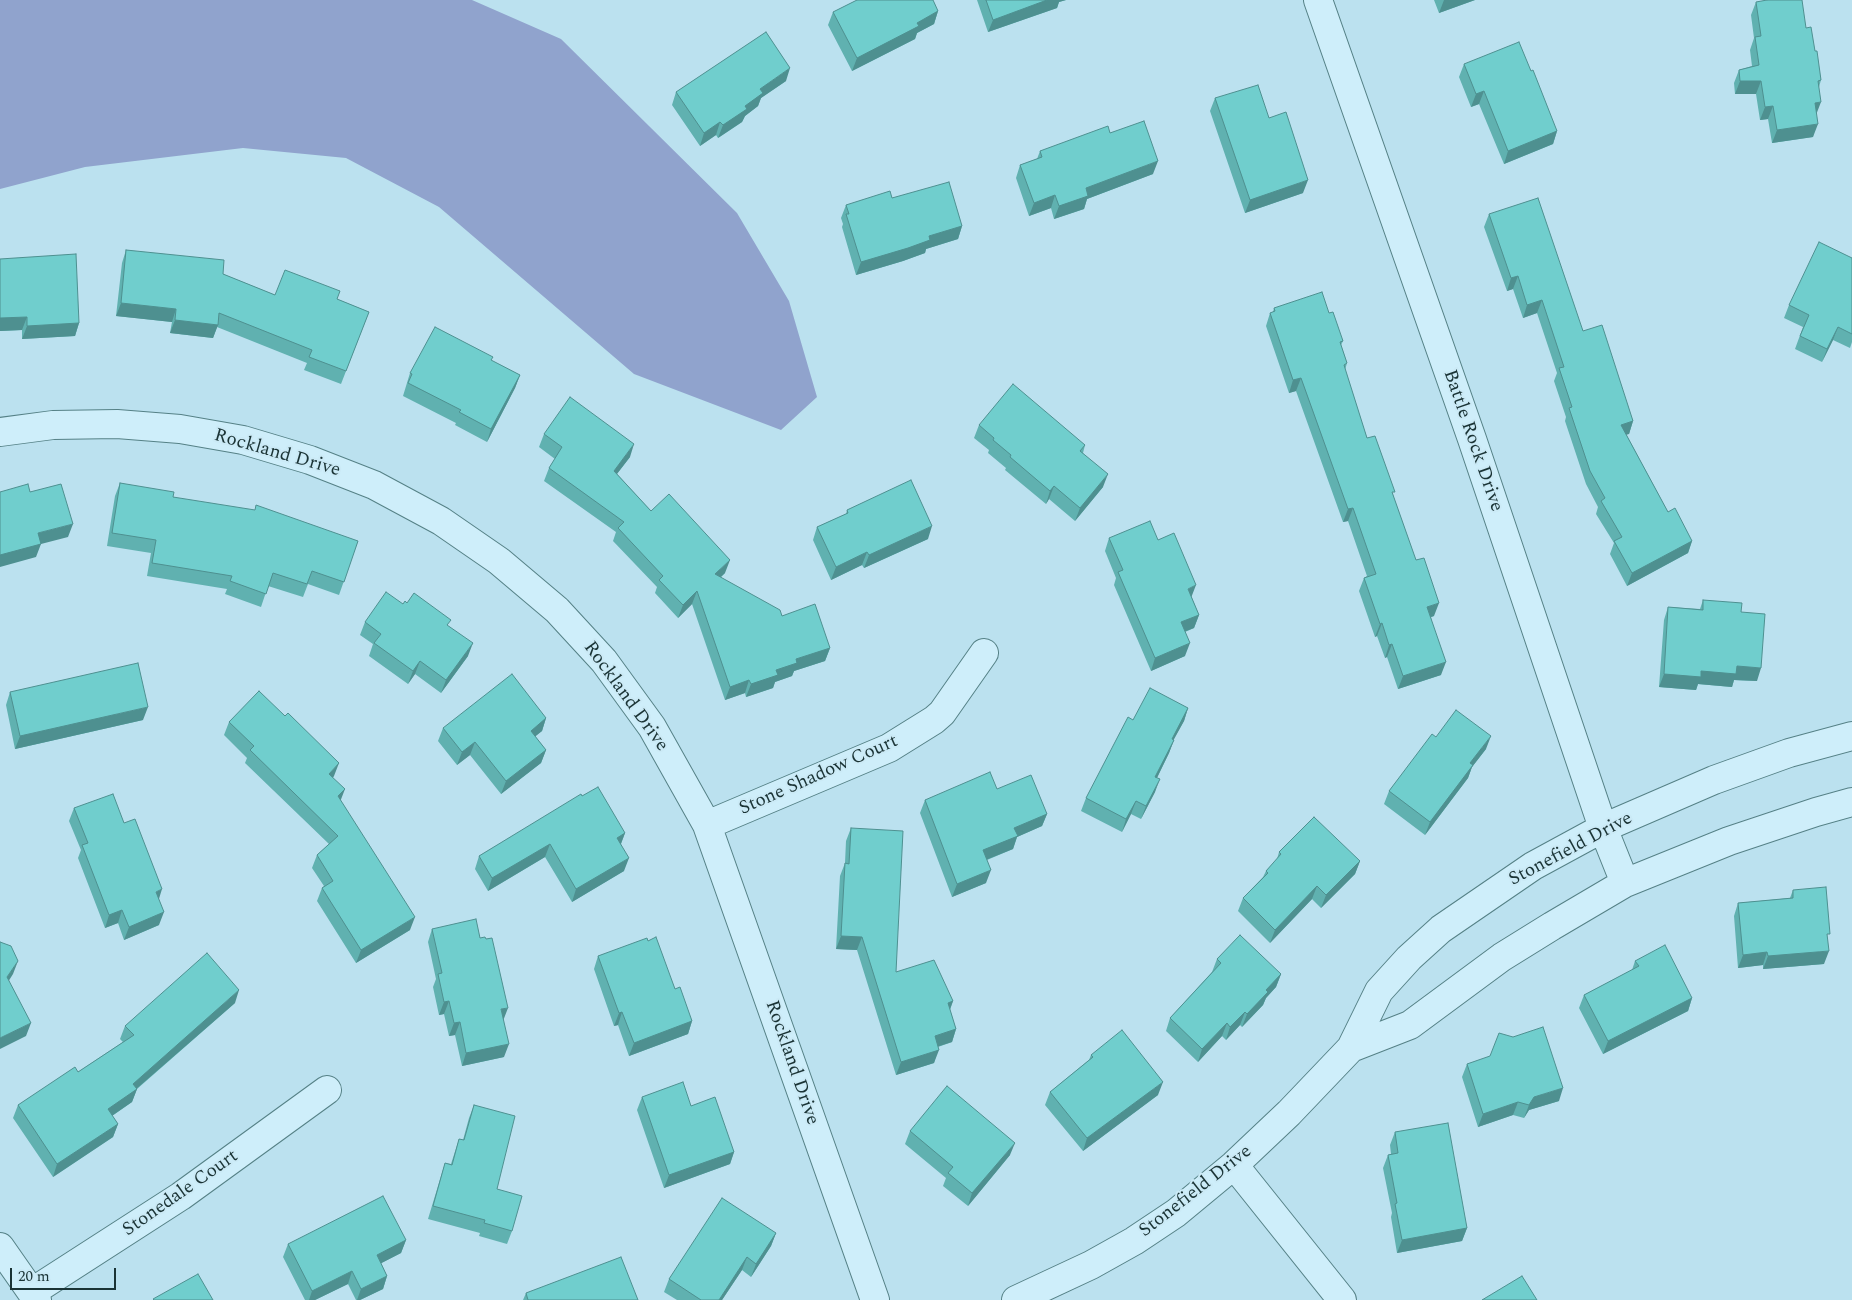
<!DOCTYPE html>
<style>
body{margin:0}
#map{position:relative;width:1852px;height:1300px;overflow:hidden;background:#bbe1ef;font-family:Spectral,serif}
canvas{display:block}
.scale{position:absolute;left:10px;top:1268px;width:106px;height:22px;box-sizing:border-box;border:2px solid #1a3335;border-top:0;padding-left:6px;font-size:15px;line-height:18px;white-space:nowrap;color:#1a3335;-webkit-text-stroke:4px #cbeaf6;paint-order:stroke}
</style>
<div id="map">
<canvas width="1852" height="1300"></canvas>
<div class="scale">20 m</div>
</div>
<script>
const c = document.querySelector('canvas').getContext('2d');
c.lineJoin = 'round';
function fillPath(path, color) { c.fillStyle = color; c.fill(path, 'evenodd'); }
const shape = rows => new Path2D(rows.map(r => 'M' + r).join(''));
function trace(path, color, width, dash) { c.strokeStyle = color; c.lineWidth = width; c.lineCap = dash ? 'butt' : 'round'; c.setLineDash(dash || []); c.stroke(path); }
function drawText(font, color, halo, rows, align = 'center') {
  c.font = font + ' Spectral,serif'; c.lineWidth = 4; c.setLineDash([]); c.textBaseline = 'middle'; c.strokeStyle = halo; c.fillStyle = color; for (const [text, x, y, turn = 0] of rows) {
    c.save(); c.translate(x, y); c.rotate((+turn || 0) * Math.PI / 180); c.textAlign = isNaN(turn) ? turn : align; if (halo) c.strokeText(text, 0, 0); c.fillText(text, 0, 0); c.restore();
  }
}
fillPath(shape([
 [0,0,472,0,561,39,737,213,789,301,817,397,781,430,634,374,439,207,346,158,243,148,85,167,0,189]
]), '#90a3cd');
const minor = shape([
 [1318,0,1472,439,1603,828,1625,883],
 [0,432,53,425,117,424,180,429,243,440,310,460,374,485,441,521,499,561,557,610,604,661,652,727,707,825,875,1300],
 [707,825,889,748,934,720,942,713,984,653],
 [1351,1048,1410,1025,1502,957,1552,926,1625,883,1729,841,1816,812,1852,802],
 [1234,1165,1342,1300],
 [0,1247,37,1300],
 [32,1292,181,1196,327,1090],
 [1016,1300,1091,1265,1134,1241,1176,1213,1234,1165,1289,1113,1351,1048,1379,991,1409,958,1441,929,1533,866,1603,828,1714,780,1789,753,1852,736]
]);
trace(minor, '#558186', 30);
trace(minor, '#ceeefa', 28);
fillPath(shape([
 [977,0,1066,0,1059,2,1057,8,988,32],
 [1434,0,1475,0,1439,13],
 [1756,2,1806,28,1815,51,1821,80,1819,87,1816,115,1813,137,1772,143,1768,119,1760,120,1756,94,1735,94,1734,83,1739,70,1752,66,1750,50,1754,38,1751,15],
 [938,11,934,24,917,33,915,39,852,71,828,25,833,12],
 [1464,64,1557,131,1553,144,1504,164,1479,104,1471,107,1459,77],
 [786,81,761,98,758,106,745,116,742,122,718,138,716,135,700,146,672,105,676,92],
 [1215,98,1269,118,1303,193,1245,213,1210,111],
 [1110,133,1153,174,1087,199,1084,209,1054,219,1051,208,1029,216,1016,178,1020,165,1037,159,1040,151],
 [892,198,962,226,958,239,926,249,925,253,903,261,856,275,842,227,843,224,841,218,846,205],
 [1489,214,1583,331,1633,421,1629,434,1626,434,1668,512,1692,541,1688,553,1627,586,1610,554,1614,543,1596,514,1598,507,1586,484,1565,421,1566,417,1554,381,1557,373,1537,313,1523,318,1513,289,1507,291,1484,227],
 [126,250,223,274,275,295,337,299,369,312,341,384,304,370,307,363,217,327,213,338,170,333,172,322,116,316,122,263],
 [1852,258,1852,342,1850,348,1833,340,1822,362,1795,349,1803,327,1784,318,1789,305],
 [0,259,79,323,75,336,22,339,22,330,0,331],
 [1274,308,1329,313,1343,341,1341,345,1347,363,1345,370,1367,438,1393,495,1434,616,1431,617,1441,675,1398,689,1387,657,1385,658,1377,636,1375,637,1359,591,1364,578,1367,576,1348,521,1343,522,1296,391,1289,393,1266,326,1270,313,1273,312],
 [491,361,520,375,515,388,487,442,455,425,456,423,403,396,410,373],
 [979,425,1085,445,1083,453,1103,487,1075,521,1049,499,1046,504,1005,470,1006,468,988,453,989,450,974,438],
 [544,434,630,457,617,474,651,511,725,573,720,578,782,616,830,648,825,661,794,671,792,676,775,682,773,688,746,697,745,693,725,700,692,604,678,618,655,593,657,587,613,541,616,532,544,481,549,468,555,459,539,447],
 [120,483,173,497,358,541,339,595,308,584,303,597,268,586,261,607,225,594,227,589,147,576,151,553,107,546,115,496],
 [847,510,928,539,864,568,862,565,831,580,813,540,817,527,846,514],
 [1109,538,1158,540,1192,598,1199,615,1194,628,1185,632,1185,656,1151,671,1114,585,1116,578,1105,551],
 [1703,600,1741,612,1757,681,1734,680,1732,687,1698,684,1696,690,1659,687,1664,620,1668,607,1700,609],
 [407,603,449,627,468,656,441,693,415,674,408,684,369,656,373,644,360,635,365,622],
 [10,692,143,720,15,749,6,705],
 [1188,708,1184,721,1173,740,1174,740,1169,753,1157,778,1155,792,1141,819,1131,814,1122,832,1081,811,1086,798,1133,720],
 [546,718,542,731,535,736,546,750,541,763,501,794,470,755,457,765,438,741,443,728],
 [229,722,334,776,333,777,341,801,410,930,356,963,317,901,322,888,324,886,312,868,317,855,329,844,245,763,247,758,224,735],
 [1436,737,1486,749,1472,767,1468,778,1425,835,1384,804,1389,791],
 [997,789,1047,814,1042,826,1017,837,1013,849,987,860,986,883,952,897,920,813,925,800],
 [582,796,625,833,621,844,624,871,572,902,545,857,488,891,475,869,479,856],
 [74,808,124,823,159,899,159,925,124,940,118,923,105,928,78,858,81,850,69,821],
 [851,828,896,972,953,1001,950,1010,956,1029,952,1042,938,1047,934,1063,896,1075,857,950,836,949,840,876,845,863,846,841],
 [1279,852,1360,861,1355,874,1321,908,1312,899,1270,943,1238,911,1243,898,1263,877,1266,871,1277,859],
 [1793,890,1824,964,1763,969,1763,965,1738,968,1734,916,1738,903,1790,898],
 [432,929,480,938,503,1020,504,1057,462,1066,455,1035,449,1036,444,1014,439,1015,433,987,436,979,428,942],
 [648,941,692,1021,688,1034,629,1056,618,1025,614,1026,594,969,598,956],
 [1217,959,1281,974,1276,987,1266,998,1263,1005,1242,1027,1240,1025,1226,1040,1222,1036,1198,1062,1166,1031,1170,1018,1212,972],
 [1635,961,1692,998,1688,1011,1603,1054,1579,1008,1584,995,1632,970],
 [235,1003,137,1089,132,1102,112,1116,118,1124,113,1137,53,1177,13,1118,18,1105,78,1072,123,1042,120,1039,125,1026],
 [1091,1055,1158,1095,1083,1151,1045,1105,1050,1092,1089,1060],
 [1467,1064,1559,1101,1529,1110,1524,1118,1513,1115,1478,1127,1462,1077],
 [642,1097,734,1152,730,1164,664,1188,637,1110],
 [474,1105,497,1189,512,1231,507,1244,479,1236,480,1233,428,1219,441,1176,445,1163,451,1164,459,1139,463,1140,469,1118],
 [910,1131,1010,1155,968,1206,943,1186,946,1178,905,1144],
 [1395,1132,1467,1228,1462,1241,1397,1253,1391,1217,1392,1213,1383,1168,1388,1155,1391,1154,1390,1145],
 [776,1233,771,1246,751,1277,742,1270,722,1300,677,1300,664,1292,669,1279],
 [406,1240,401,1253,381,1263,387,1276,383,1289,360,1300,356,1300,348,1284,315,1300,305,1300,283,1257,288,1244],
 [526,1293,638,1300,523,1300]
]), '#60b1b0');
fillPath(shape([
 [1047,0,1066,0,1059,2,1057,8,988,32,993,20],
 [1444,0,1475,0,1439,13],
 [938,11,934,24,917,33,915,39,852,71,857,58,917,23],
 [790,68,786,81,761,98,758,106,745,116,742,122,718,138,723,125,745,106,760,89],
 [1740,81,1761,81,1756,94,1735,94],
 [1484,91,1479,104,1471,107,1476,94],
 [1821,102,1816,115,1815,103],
 [1773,106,1768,119,1760,120,1765,107],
 [720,122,716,135,700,146,704,133],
 [1818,124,1813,137,1772,143,1777,130],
 [1557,131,1553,144,1504,164,1508,151],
 [1158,161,1153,174,1087,199,1084,209,1054,219,1059,206,1086,188],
 [1308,180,1303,193,1245,213,1250,200],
 [1055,195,1051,208,1029,216,1034,203],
 [962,226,958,239,926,249,925,253,903,261,856,275,861,262,929,236],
 [1518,276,1513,289,1507,291,1511,278],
 [1542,300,1537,313,1523,318,1527,305],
 [121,303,176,309,172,322,116,316],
 [27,317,22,330,0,331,0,318],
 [175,320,218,325,213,338,170,333],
 [79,323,75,336,22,339,27,326],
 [1838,327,1833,340,1822,362,1827,349],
 [520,375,515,388,487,442,491,429],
 [1301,378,1296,391,1289,393,1293,380],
 [1633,421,1629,434,1616,438,1621,425],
 [634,444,630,457,609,484,614,471],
 [1108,474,1103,487,1075,521,1080,508],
 [1054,486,1049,499,1046,504,1050,491],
 [1353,508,1348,521,1343,522,1348,509],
 [73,524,68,537,41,544,36,557,0,567,0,555,38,533],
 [932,526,928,539,864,568,869,555],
 [1692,541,1688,553,1627,586,1632,573],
 [867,552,862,565,831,580,836,567],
 [730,560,725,573,710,587,715,574],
 [1196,585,1191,598,1188,589],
 [697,591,692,604,678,618,683,605],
 [1439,603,1434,616,1422,620,1427,607],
 [1199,615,1194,628,1176,635,1181,622],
 [1382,623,1377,636,1375,637,1380,624],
 [473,643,468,656,441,693,446,680],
 [1190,643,1185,656,1151,671,1155,658],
 [1392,644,1387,657,1385,658,1389,645],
 [830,648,825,661,794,671,792,676,775,682,773,688,746,697,751,684,796,659],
 [420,661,415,674,408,684,413,671],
 [1446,662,1441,675,1398,689,1403,676],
 [1737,666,1761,668,1757,681,1734,680,1732,687,1698,684,1696,690,1659,687,1664,674,1701,671],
 [749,680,745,693,725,700,730,687],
 [148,707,143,720,15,749,20,736],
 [1188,708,1184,721,1167,752,1172,739],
 [546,718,542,731,526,744,531,731],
 [1491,736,1486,749,1472,767,1468,778,1425,835,1430,822,1470,763],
 [1174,740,1169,753,1151,790,1155,777],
 [475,742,470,755,457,765,462,752],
 [546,750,541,763,501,794,506,781],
 [339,763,334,776,324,787,329,774],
 [1160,779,1155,792,1141,819,1146,806],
 [345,789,340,802,338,796],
 [1136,801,1131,814,1122,832,1126,819],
 [1047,814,1042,826,1017,837,1013,849,978,863,983,850,1014,828],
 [625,833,620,846,617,838],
 [550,844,545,857,488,891,492,878],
 [629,858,624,871,572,902,576,889],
 [1360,861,1355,874,1321,908,1326,895],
 [991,870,986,883,952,897,957,884],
 [1317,886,1312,899,1270,943,1275,930],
 [162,889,158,902,156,892],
 [122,910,118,923,105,928,109,915],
 [164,912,159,925,124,940,129,927],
 [415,917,410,930,356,963,361,950],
 [841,936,862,937,857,950,836,949],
 [1829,951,1824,964,1763,969,1768,956],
 [1767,952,1763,965,1738,968,1743,955],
 [18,961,13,974,3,990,7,977],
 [1281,974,1276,987,1266,998,1263,1005,1242,1027,1247,1014,1266,990],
 [239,990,235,1003,135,1090,137,1089,132,1102,103,1122,108,1109,133,1084],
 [1692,998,1688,1011,1603,1054,1608,1041],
 [449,1001,444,1014,439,1015,444,1002],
 [953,1001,948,1014,948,1003],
 [508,1008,503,1021,501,1009],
 [622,1012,618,1025,614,1026,619,1013],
 [1245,1012,1240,1025,1226,1040,1230,1027],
 [692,1021,688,1034,629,1056,634,1043],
 [460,1022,455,1035,449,1036,454,1023],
 [31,1023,26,1036,0,1049,0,1038],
 [1227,1023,1222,1036,1198,1062,1202,1049],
 [956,1029,952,1042,930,1049,935,1036],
 [509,1044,504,1057,462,1066,466,1053],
 [939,1050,934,1063,896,1075,901,1062],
 [1163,1082,1158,1095,1083,1151,1087,1138],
 [1563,1088,1559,1101,1529,1110,1524,1118,1529,1105,1534,1097],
 [1518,1102,1513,1115,1478,1127,1483,1114],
 [118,1124,113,1137,53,1177,57,1164],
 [1015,1143,1010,1155,968,1206,972,1193],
 [734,1152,730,1164,664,1188,669,1175],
 [1467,1228,1462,1241,1397,1253,1402,1240],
 [776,1233,771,1246,751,1277,756,1264],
 [406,1240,401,1253,372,1268,377,1255],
 [747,1257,742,1270,722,1300,719,1300],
 [352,1271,348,1284,315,1300,309,1300,312,1291],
 [387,1276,383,1289,360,1300,357,1300,361,1289]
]), '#4e9090');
const building = shape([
 [857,0,933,0,938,11,917,23,919,26,857,58,833,12,857,0],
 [986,0,1047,0,993,20,986,0],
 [1767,0,1802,0,1806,28,1811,27,1815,51,1817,51,1821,80,1818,81,1821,102,1815,103,1818,124,1777,130,1773,106,1765,107,1761,81,1740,81,1739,70,1759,65,1755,37,1761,36,1756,2,1767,0],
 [766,32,790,68,760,89,763,93,745,106,747,109,723,125,720,122,704,133,676,92,766,32],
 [1519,42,1531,71,1533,70,1557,131,1508,151,1484,91,1476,94,1464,64,1519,42],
 [1258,85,1269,118,1286,112,1308,180,1250,200,1215,98,1258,85],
 [1144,121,1158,161,1086,188,1088,196,1059,206,1055,195,1034,203,1020,165,1042,157,1040,151,1108,126,1110,133,1144,121],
 [949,182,962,226,929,236,930,240,908,248,861,262,846,214,849,214,846,205,890,191,892,198,949,182],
 [1538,198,1583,331,1602,325,1633,421,1621,425,1668,512,1675,508,1692,541,1632,573,1614,541,1622,537,1601,501,1605,498,1590,471,1569,408,1572,407,1559,368,1564,367,1542,300,1527,305,1518,276,1511,278,1489,214,1538,198],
 [1819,242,1852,258,1852,334,1838,327,1827,349,1800,336,1809,315,1789,305,1819,242],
 [126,250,224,260,223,274,275,295,285,270,340,291,337,299,369,312,346,371,309,357,312,350,219,313,218,325,175,320,176,309,121,303,126,250],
 [76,254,79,323,27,326,27,317,0,318,0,259,76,254],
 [1322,292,1329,313,1333,312,1343,341,1340,342,1347,363,1344,365,1367,438,1375,436,1395,492,1392,492,1416,560,1424,558,1439,603,1427,607,1446,662,1403,676,1392,644,1389,645,1382,623,1380,624,1364,578,1376,574,1353,508,1348,509,1301,378,1293,380,1270,313,1275,311,1274,308,1322,292],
 [435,327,493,357,491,360,520,375,491,429,459,412,461,410,408,383,412,374,410,373,435,327],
 [1013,384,1085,445,1080,451,1108,474,1080,508,1054,486,1050,491,1010,457,1011,455,993,440,994,438,979,425,1013,384],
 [570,397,634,444,614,471,651,511,669,494,730,560,715,574,780,610,782,616,815,604,830,648,796,659,797,663,776,670,778,675,751,684,749,680,730,687,697,591,683,605,659,580,663,576,618,528,624,522,549,468,562,447,544,434,570,397],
 [911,480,932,526,869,555,867,552,836,567,817,527,848,513,847,510,911,480],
 [120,483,174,492,173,497,255,510,256,505,358,541,344,582,312,571,307,584,273,573,266,594,230,581,232,576,152,563,156,540,112,533,120,483],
 [28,484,30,492,61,484,73,524,38,533,41,544,0,555,0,492,28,484],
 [1150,521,1158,540,1174,533,1196,585,1188,589,1199,615,1181,622,1190,643,1155,658,1118,572,1123,570,1109,538,1150,521],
 [386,592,403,604,405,601,407,603,414,593,451,620,447,625,473,643,446,680,420,661,413,671,374,643,381,634,365,622,386,592],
 [1703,600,1742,603,1741,612,1765,614,1761,668,1737,666,1736,674,1701,671,1701,677,1664,674,1668,607,1703,610,1703,600],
 [138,663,148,707,20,736,10,692,138,663],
 [512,674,546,718,531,731,546,750,506,781,475,742,462,752,443,728,512,674],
 [1150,688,1188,708,1172,739,1174,740,1155,777,1160,779,1146,806,1136,801,1126,819,1086,798,1128,717,1133,720,1150,688],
 [259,691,285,716,288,713,339,763,329,774,345,789,338,796,415,917,361,950,322,888,333,881,317,855,338,836,250,750,254,746,229,722,259,691],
 [1456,710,1491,736,1470,763,1473,765,1430,822,1389,791,1432,734,1436,737,1456,710],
 [990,772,997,789,1031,775,1047,814,1014,828,1018,836,983,850,991,870,957,884,925,800,990,772],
 [598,787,625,833,617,838,629,858,576,889,550,844,492,878,479,856,581,794,582,796,598,787],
 [113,794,124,823,135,819,162,889,156,892,164,912,129,927,122,910,109,915,82,845,88,843,74,808,113,794],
 [1314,817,1360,861,1326,895,1317,886,1275,930,1243,898,1268,873,1266,871,1281,854,1279,852,1314,817],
 [851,828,903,831,896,972,934,960,953,1001,948,1003,956,1029,935,1036,939,1050,901,1062,862,937,841,936,845,863,849,864,851,828],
 [1826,887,1830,934,1827,934,1829,951,1768,956,1767,952,1743,955,1738,903,1793,898,1793,890,1826,887],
 [476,919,480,938,485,937,486,939,492,938,508,1008,501,1009,509,1044,466,1053,460,1022,454,1023,449,1001,444,1002,438,974,442,973,432,929,476,919],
 [1240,935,1281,974,1266,990,1268,992,1247,1014,1245,1012,1230,1027,1227,1023,1202,1049,1170,1018,1221,963,1217,959,1240,935],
 [656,937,675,989,680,987,692,1021,634,1043,622,1012,619,1013,598,956,647,938,648,941,656,937],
 [0,942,11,946,18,961,7,977,31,1023,0,1038,0,942],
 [1665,945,1692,998,1608,1041,1584,995,1639,966,1635,961,1665,945],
 [207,953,239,990,133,1084,137,1089,108,1109,118,1124,57,1164,18,1105,75,1067,78,1072,134,1035,125,1026,207,953],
 [1543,1027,1563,1088,1534,1097,1529,1105,1518,1102,1483,1114,1467,1064,1490,1056,1499,1033,1513,1037,1543,1027],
 [1122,1030,1163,1082,1087,1138,1050,1092,1093,1057,1091,1055,1122,1030],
 [683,1082,691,1106,715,1097,734,1152,669,1175,642,1097,683,1082],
 [947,1086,1015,1143,972,1193,948,1173,953,1167,910,1131,947,1086],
 [474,1105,515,1116,497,1189,522,1196,512,1231,484,1223,485,1220,433,1206,445,1163,452,1165,459,1139,464,1140,474,1105],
 [1448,1123,1467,1228,1402,1240,1395,1204,1397,1203,1388,1155,1398,1153,1395,1132,1448,1123],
 [383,1196,406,1240,377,1255,387,1276,361,1289,352,1271,312,1291,288,1244,383,1196],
 [722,1198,776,1233,756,1264,747,1257,719,1300,701,1300,669,1279,722,1198],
 [621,1257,638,1300,528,1300,526,1293,621,1257],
 [198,1274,213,1300,154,1300,153,1299,198,1274],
 [1522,1276,1537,1300,1482,1300,1522,1276]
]);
fillPath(building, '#70cecd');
trace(building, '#4e9090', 1);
drawText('19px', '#1a3335', '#cbeaf6', [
 ["Battle Rock Drive",1472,441,71],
 ["Rockland Drive",277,454,16],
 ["Rockland Drive",625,697,54],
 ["Stone Shadow Court",819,776,-24],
 ["Stonefield Drive",1571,850,-28],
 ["Rockland Drive",791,1063,71],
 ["Stonefield Drive",1196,1192,-38],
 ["Stonedale Court",181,1194,-35]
]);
</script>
